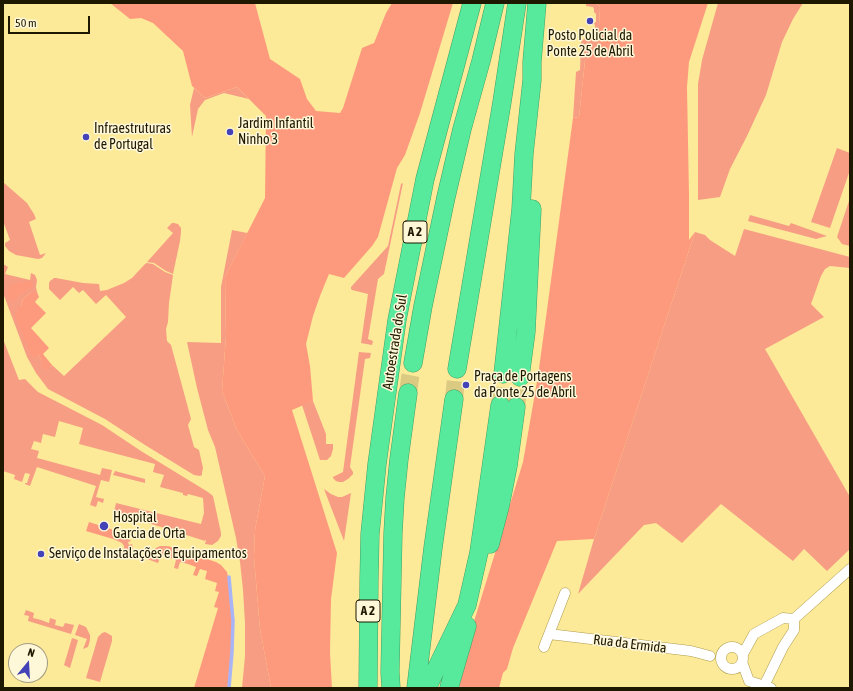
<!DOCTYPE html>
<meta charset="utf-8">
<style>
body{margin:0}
#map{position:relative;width:853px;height:691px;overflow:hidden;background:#fcea99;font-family:"Asap Condensed",sans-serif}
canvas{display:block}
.frame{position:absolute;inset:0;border:4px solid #1e1801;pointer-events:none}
.north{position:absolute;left:8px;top:643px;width:40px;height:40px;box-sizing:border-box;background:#fef7d8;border:1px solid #a49e82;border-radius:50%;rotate:18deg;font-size:11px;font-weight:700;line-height:16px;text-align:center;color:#1e1801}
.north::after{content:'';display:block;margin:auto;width:14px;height:18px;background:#4342b7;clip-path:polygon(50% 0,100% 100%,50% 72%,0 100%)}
.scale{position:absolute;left:8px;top:16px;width:82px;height:18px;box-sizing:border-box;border:2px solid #1e1801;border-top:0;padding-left:5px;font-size:12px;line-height:14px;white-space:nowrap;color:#1e1801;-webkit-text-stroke:3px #fef7d8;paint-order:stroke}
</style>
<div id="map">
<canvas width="853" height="691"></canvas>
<div class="frame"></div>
<div class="north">N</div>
<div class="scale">50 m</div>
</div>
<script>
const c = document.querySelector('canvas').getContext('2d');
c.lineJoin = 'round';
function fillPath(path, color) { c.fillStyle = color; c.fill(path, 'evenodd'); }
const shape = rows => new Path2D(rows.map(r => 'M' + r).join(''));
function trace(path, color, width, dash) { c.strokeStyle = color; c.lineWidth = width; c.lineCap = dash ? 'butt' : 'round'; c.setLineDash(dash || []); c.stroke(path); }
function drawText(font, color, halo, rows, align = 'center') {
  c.font = font + ' "Asap Condensed",sans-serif'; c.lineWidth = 3; c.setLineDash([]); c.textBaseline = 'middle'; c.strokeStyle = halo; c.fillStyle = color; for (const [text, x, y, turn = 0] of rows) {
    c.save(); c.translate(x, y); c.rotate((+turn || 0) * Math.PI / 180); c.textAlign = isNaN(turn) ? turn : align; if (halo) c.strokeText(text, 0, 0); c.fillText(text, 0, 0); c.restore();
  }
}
fillPath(shape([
 [586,3,596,3,600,7,598,47,585,61,579,117,573,118,576,72,580,70,581,42,585,38,592,38,595,36,595,26,594,23,596,22,596,14,594,12,594,9,593,7,586,6],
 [718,3,803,3,793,19,782,42,766,95,747,136,730,169,720,197,698,200,698,84,702,60],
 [237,87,249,99,224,93,205,100,198,109,192,137,190,105,194,88,205,98],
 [837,148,850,153,850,170,830,228,811,222],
 [3,182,27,203,34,214,36,219,29,222,40,255,46,253,42,258,38,259,16,255,9,251,5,246,5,243,10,240,3,221],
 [403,183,384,274,378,279,368,339,373,341,372,345,361,343,368,294,352,290,351,289,351,287,388,246,401,184],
 [850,198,850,246,842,244,837,237],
 [750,215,789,226,791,223,827,236,816,239,748,221],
 [172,223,174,223,178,224,181,228,181,232,180,241,173,274,166,271,154,263,147,262,173,233,167,228],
 [744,229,850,257,850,268,830,266,825,269,821,276,811,304,824,317,765,349,850,497,850,549,827,571,804,549,793,561,721,504,682,543,656,523,644,525,578,594,594,539,695,232,705,235,710,240,735,256],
 [232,230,247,233,249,230,225,277,226,336,222,391,237,430,265,476,255,530,254,557,260,629,271,688,242,688,245,656,245,623,243,590,240,562,236,538,215,447,208,430,197,388,187,342,221,343,221,287],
 [147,263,153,264,165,272,173,275,169,303,168,322,166,329,167,341,171,345,191,419,188,425,194,447,199,450,203,468,202,472,202,475,200,476,194,475,145,445,105,419,48,389,36,373,27,357,3,293,3,264,8,267,5,274,30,280,31,273,35,275,37,280,36,287,37,292,31,292,23,299,21,306,38,355,41,359,50,367,52,366,52,365,64,376,126,317,106,295,96,304,83,290,79,293,73,287,60,300,49,289,49,283,50,281,54,278,56,278,83,283,99,284,100,291,107,290,124,283,132,278,145,264],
 [3,339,19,380,25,379,38,392,102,425,141,451,208,492,213,496,221,533,221,536,218,541,212,545,205,544,206,540,205,540,205,541,114,512,116,503,201,524,204,513,203,498,188,494,187,496,183,495,183,493,160,487,164,475,153,472,155,464,79,444,83,428,59,421,55,437,43,434,41,443,34,441,31,449,39,451,37,458,41,459,100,475,102,468,112,470,109,482,101,480,96,497,104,499,103,503,98,501,96,507,90,505,96,486,37,467,30,486,25,484,25,483,27,483,30,474,25,473,22,482,14,479,15,475,3,471],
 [359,352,371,353,370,358,365,359,350,467,353,472,353,474,348,479,343,482,339,482,336,481,333,478,333,477,343,472],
 [313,401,326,434,326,444,333,444,333,449,331,456,327,460,320,460,302,405],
 [115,471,145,479,145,483,113,475],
 [324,489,331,494,338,497,342,497,351,493,344,541],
 [117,531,125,534,130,540,131,541,128,542,129,545,132,544,133,549,130,558,123,556,124,549,124,546,122,543,113,539,115,538],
 [160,546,168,546,166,549,163,548,160,552,167,552,169,556,174,556,179,557,184,556,188,561,188,564,180,562,178,569,174,568,176,560,161,555,158,563,147,559,150,552,156,548],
 [26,610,34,613,33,618,41,620,49,623,50,618,56,620,55,625,63,627,65,623,74,625,71,634,28,621,29,616,24,615],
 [79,624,86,627,90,635,90,640,88,647,83,649,87,639,75,635],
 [105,632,107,633,112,636,112,641,100,682,86,678,98,637,102,633],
 [72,638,78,640,70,668,64,665]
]), '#f79d84');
fillPath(shape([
 [110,3,255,3,270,59,300,79,307,99,316,111,340,113,343,108,362,48,374,43,386,13,392,3,453,3,420,113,405,155,397,168,378,237,372,246,344,278,329,274,320,296,313,316,306,344,310,366,313,401,292,410,337,553,331,599,330,653,332,688,271,688,260,629,254,557,255,530,265,476,237,430,222,391,226,336,225,277,265,198,266,116,237,87,205,98,192,86,183,51,153,23,141,18,130,19],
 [596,3,708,3,689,62,687,87,689,195,689,240,695,232,594,539,557,541,513,648,507,669,503,673,499,688,461,688,461,687,458,686,468,641,523,462,538,376,573,118,579,117,585,61,598,46,600,7],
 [20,281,23,283,26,281,29,281,33,283,33,286,31,289,27,289,25,293,21,293,18,296,18,298,14,301,10,301,7,293,8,288,12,284,16,284],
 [31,292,37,292,39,297,35,302,46,313,31,328,49,348,43,354,52,365,52,366,50,367,47,370,43,369,41,359,38,355,36,357,34,356,32,357,15,315,17,313,18,308,21,306,23,299],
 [89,522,117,531,120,534,119,537,116,537,113,539,86,531],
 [168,546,216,562,221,565,227,572,228,577,232,621,232,652,228,688,194,688,218,608,214,607,219,592,215,591,217,583,205,579,207,571,200,569,197,576,193,575,196,567,188,564,188,561,184,556,179,557,174,556,169,556,167,555,167,552,160,552,158,555,154,554,155,550,160,548,166,549]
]), '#fd9a7d');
trace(shape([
 [229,577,233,621,232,652,229,688]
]), '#a9b4f6', 3.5);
trace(shape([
 [408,393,410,378,413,363],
 [454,399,457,369],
 [500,405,503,374],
 [516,407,520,377]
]), '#dbca82', 18, [18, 9]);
const minor = shape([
 [549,634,691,651,710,656],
 [544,647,565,593],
 '721 658a11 11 0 1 1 22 0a11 11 0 1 1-22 0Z',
 [743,654,754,634,783,618,794,619,850,569],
 [742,662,749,681,771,688],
 [764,686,783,647,794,630,794,619]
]);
const motorway = shape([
 [413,363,423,306,446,197,462,129,481,61,495,3],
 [457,369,502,102,517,3],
 [503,374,521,209,524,154,532,80,532,62,537,3],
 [520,377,526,332,532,209],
 [490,544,500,506,508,466,516,407],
 [368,688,369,580,370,534,377,464,397,320,425,179,472,3],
 [391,688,390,672,393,533,395,498,399,459,408,393],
 [416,688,433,548,454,399],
 [427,688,467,605,479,552,500,405],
 [449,688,467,626]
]);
trace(minor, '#ae9c4c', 11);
trace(motorway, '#43a066', 19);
trace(minor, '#fff', 10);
trace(motorway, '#57ea9d', 18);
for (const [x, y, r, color] of [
 [590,21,4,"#4342b7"],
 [230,132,4,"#4342b7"],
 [86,137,4,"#4342b7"],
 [466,385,4,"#4342b7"],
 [104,526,5,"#4342b7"],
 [41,554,4,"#4342b7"]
]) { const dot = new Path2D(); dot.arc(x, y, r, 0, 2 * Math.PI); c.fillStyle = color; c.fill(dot); trace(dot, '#fef7d8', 1.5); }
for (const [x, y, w] of [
 [415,232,24],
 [368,611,24]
]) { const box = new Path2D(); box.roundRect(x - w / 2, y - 11, w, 22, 3); c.fillStyle = '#fef7d8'; c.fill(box); trace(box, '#1e1801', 1); }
drawText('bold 13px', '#1e1801', null, [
 ["A 2",415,232],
 ["A 2",368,611]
]);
drawText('14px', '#1e1801', '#fef7d8', [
 ["Posto Policial da",590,36,"center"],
 ["Ponte 25 de Abril",590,52,"center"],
 ["Jardim Infantil",238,124],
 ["Ninho 3",238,140],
 ["Infraestruturas",94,129],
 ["de Portugal",94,145],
 ["Praça de Portagens",474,377],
 ["da Ponte 25 de Abril",474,393],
 ["Hospital",113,518],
 ["Garcia de Orta",113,534],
 ["Serviço de Instalações e Equipamentos",49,554]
], 'left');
drawText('14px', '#1e1801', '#fef7d8', [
 ["Autoestrada do Sul",395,342,-81],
 ["Rua da Ermida",630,644,7]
]);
</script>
